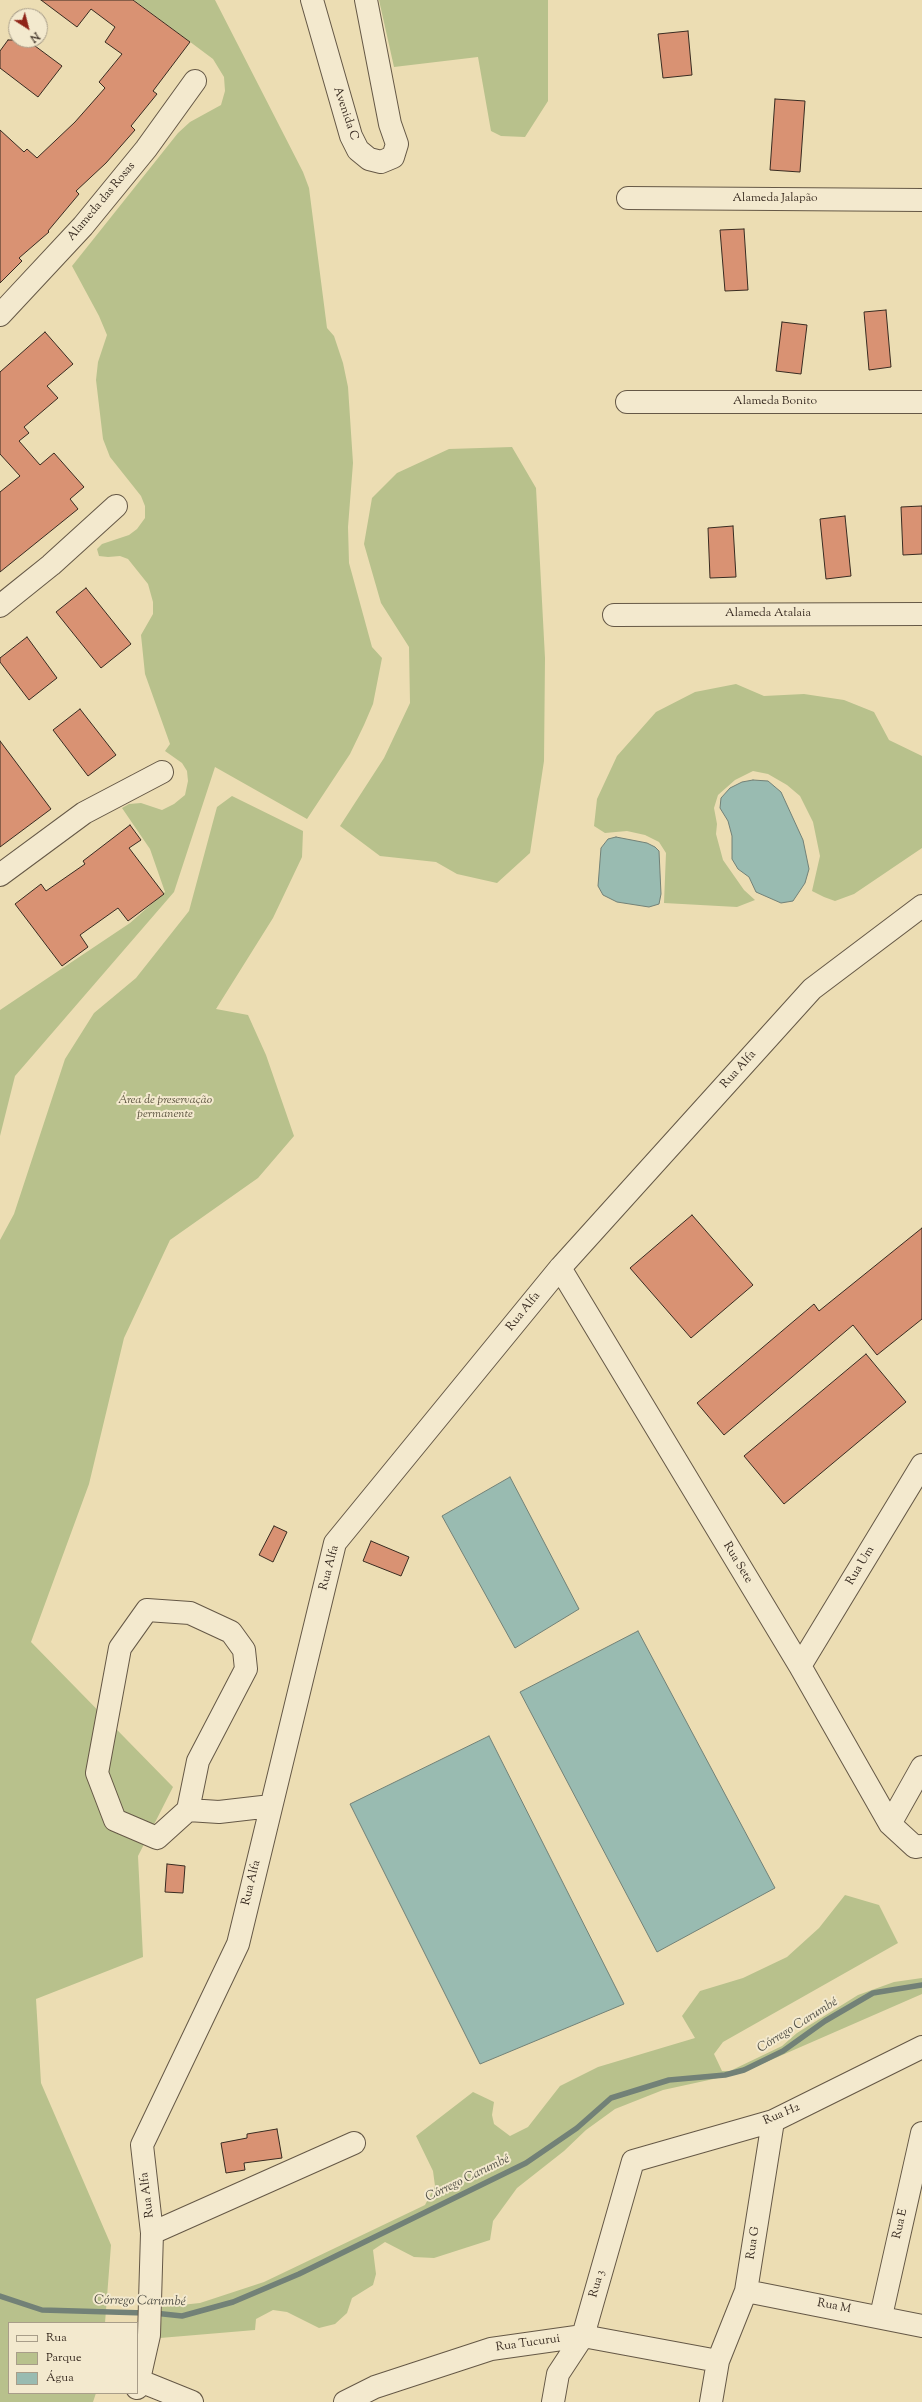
<!DOCTYPE html>
<meta charset="utf-8">
<style>
body{margin:0}
#map{position:relative;width:922px;height:2402px;overflow:hidden;background:#ecddb3;font-family:"Sorts Mill Goudy",serif}
canvas{display:block}
.legend{position:absolute;left:8px;top:2322px;width:130px;height:72px;box-sizing:border-box;background:#f3e9ce;border:1px solid #a89d89;margin:0;padding:5px 7px;list-style:none;font-size:12px;color:#382b21}
.legend li{display:flex;align-items:center;gap:8px;height:20px}
.legend b{width:20px;border:1px solid #a89d89}
.north{position:absolute;left:8px;top:8px;width:40px;height:40px;box-sizing:border-box;background:#f3e9ce;border:1px solid #a89d89;border-radius:50%;rotate:144deg;font-size:11px;font-weight:700;line-height:16px;text-align:center;color:#382b21}
.north::after{content:'';display:block;margin:auto;width:14px;height:18px;background:#8f2418;clip-path:polygon(50% 0,100% 100%,50% 72%,0 100%)}
</style>
<div id="map">
<canvas width="922" height="2402"></canvas>
<ul class="legend">
<li><b style="height:5px;background:#f3e9ce"></b>Rua</li>
<li><b style="height:11px;background:#b8c18c"></b>Parque</li>
<li><b style="height:11px;background:#99bbb1"></b>Água</li>
</ul>
<div class="north">N</div>
</div>
<script>
const c = document.querySelector('canvas').getContext('2d');
c.lineJoin = 'round';
function fillPath(path, color) { c.fillStyle = color; c.fill(path, 'evenodd'); }
const shape = rows => new Path2D(rows.map(r => 'M' + r).join(''));
function trace(path, color, width, dash) { c.strokeStyle = color; c.lineWidth = width; c.lineCap = dash ? 'butt' : 'round'; c.setLineDash(dash || []); c.stroke(path); }
function drawText(font, color, halo, rows, align = 'center') {
  c.font = font + ' "Sorts Mill Goudy",serif'; c.lineWidth = 4; c.setLineDash([]); c.textBaseline = 'middle'; c.strokeStyle = halo; c.fillStyle = color; for (const [text, x, y, turn = 0] of rows) {
    c.save(); c.translate(x, y); c.rotate((+turn || 0) * Math.PI / 180); c.textAlign = isNaN(turn) ? turn : align; if (halo) c.strokeText(text, 0, 0); c.fillText(text, 0, 0); c.restore();
  }
}
fillPath(shape([
 [134,0,215,0,303,172,309,188,327,328,334,336,343,363,348,387,353,463,348,527,349,563,372,647,382,658,373,704,364,725,350,754,307,819,215,767,174,892,15,1076,0,1136,0,1010,130,923,165,892,150,849,122,808,129,804,141,803,162,810,174,804,185,795,188,781,187,771,182,763,165,751,170,744,145,674,141,635,153,614,153,602,148,584,128,559,120,556,108,557,99,556,97,549,102,544,129,535,137,529,145,518,145,506,141,496,110,457,103,439,96,380,98,362,107,335,99,316,72,266,178,133,190,122,221,105,225,91,224,77,213,59],
 [379,0,548,0,548,101,525,137,501,136,491,131,478,57,394,67],
 [512,447,536,488,545,658,544,761,530,853,497,883,457,874,436,862,380,856,340,826,384,758,410,703,409,647,381,603,364,544,372,498,397,473,449,449],
 [736,684,764,696,804,694,844,700,874,712,889,740,922,756,922,848,854,894,835,901,824,897,812,891,820,856,813,822,800,796,787,785,768,774,753,771,735,780,718,795,714,808,717,824,716,834,723,860,744,890,755,900,737,907,664,903,666,853,659,842,645,835,627,831,605,833,594,826,597,799,617,756,656,712,695,692],
 [232,796,303,831,302,857,273,918,216,1009,248,1015,266,1055,294,1136,258,1178,170,1240,124,1338,89,1484,31,1642,173,1787,138,1856,143,1957,36,1999,41,2083,111,2245,105,2323,9,2323,9,2393,96,2393,93,2402,0,2402,0,1240,14,1214,65,1059,94,1013,136,978,189,911,217,807],
 [845,1895,879,1905,898,1943,723,2042,714,2054,722,2071,730,2071,782,2046,797,2033,858,1995,894,1982,922,1978,922,1994,741,2073,663,2090,615,2109,586,2130,564,2151,517,2188,493,2221,490,2240,434,2258,414,2257,385,2242,373,2250,376,2274,373,2285,352,2298,347,2313,335,2324,319,2328,287,2312,273,2310,256,2319,255,2330,160,2338,162,2307,200,2303,264,2282,425,2205,435,2186,433,2171,416,2136,473,2092,494,2102,492,2115,494,2124,510,2136,528,2127,560,2086,598,2067,695,2038,682,2016,700,1991,743,1978,787,1957,819,1928]
]), '#b8c18c');
const water = shape([
 [753,780,768,781,781,792,803,840,809,869,805,883,793,901,781,903,756,892,749,877,738,869,732,859,732,836,728,821,720,808,721,798,730,788,742,782,753,780],
 [616,837,647,843,655,847,659,851,661,894,659,904,649,907,617,902,603,895,598,886,601,848,608,839,616,837],
 [510,1477,579,1609,515,1648,442,1516,510,1477],
 [638,1631,775,1888,657,1952,520,1692,638,1631],
 [489,1736,624,2004,480,2064,350,1804,489,1736]
]);
fillPath(water, '#99bbb1');
trace(water, '#728177', 1);
trace(shape([
 [0,2296,42,2310,145,2313],
 [154,2313,182,2316,233,2302,299,2274,526,2163,577,2128,611,2098,669,2080,725,2075,744,2070,783,2051,825,2021,873,1993,922,1985]
]), '#728177', 5.5);
const building = shape([
 [41,0,133,0,190,42,153,91,157,94,131,126,135,130,106,163,76,191,79,194,48,231,49,232,19,258,22,261,0,283,0,130,24,152,27,149,37,158,75,122,105,88,99,82,122,54,105,42,115,27,91,9,77,27,41,0],
 [688,31,692,75,663,78,658,34,688,31],
 [8,40,27,40,62,66,38,97,0,68,0,51,8,40],
 [775,99,805,101,800,172,770,170,775,99],
 [744,229,748,290,725,291,720,230,744,229],
 [886,310,891,367,869,370,864,312,886,310],
 [782,322,807,325,801,374,776,371,782,322],
 [45,332,73,364,47,386,58,398,24,427,29,433,19,441,40,465,54,453,84,487,70,499,78,509,0,572,0,492,20,476,0,454,0,372,45,332],
 [922,506,922,554,903,555,901,507,922,506],
 [845,516,851,576,826,579,820,519,845,516],
 [733,526,736,577,710,578,708,528,733,526],
 [86,588,131,644,101,668,56,612,86,588],
 [27,637,57,678,29,700,0,662,0,658,27,637],
 [80,709,116,755,88,776,53,730,80,709],
 [0,741,51,809,0,847,0,741],
 [130,825,141,840,129,848,164,894,128,921,118,908,80,935,88,947,62,966,15,904,41,884,46,891,85,864,83,861,130,825],
 [692,1215,753,1285,691,1338,630,1268,692,1215],
 [922,1228,922,1319,877,1355,853,1325,724,1435,697,1403,814,1304,819,1311,922,1228],
 [866,1354,906,1402,784,1504,744,1456,866,1354],
 [274,1526,287,1532,273,1562,259,1555,274,1526],
 [371,1541,409,1557,401,1576,363,1561,371,1541],
 [167,1864,185,1866,183,1893,165,1892,167,1864],
 [277,2129,282,2158,244,2163,245,2170,226,2173,221,2143,247,2138,247,2134,277,2129]
]);
fillPath(building, '#d99273');
trace(building, '#382b21', 1);
const minor = shape([
 [312,0,351,136,358,150,369,159,381,162,393,157,397,144,390,124,366,0],
 [628,198,922,200],
 [0,315,83,226,146,149,195,81],
 [627,402,922,402],
 [0,606,51,565,116,506],
 [614,615,922,614],
 [0,875,84,813,162,772],
 [560,1268,800,1666,890,1824,915,1847,922,1846],
 [800,1666,922,1465],
 [188,1810,157,1838,115,1820,97,1773,120,1648,147,1610,190,1613,231,1632,244,1650,246,1669,198,1761,188,1810,219,1812,271,1806],
 [890,1824,922,1767],
 [152,2233,354,2143],
 [746,2291,922,2326],
 [881,2316,922,2133],
 [140,2381,192,2402],
 [137,2388,149,2335,152,2233,142,2145,238,1944,335,1543,560,1268,812,989,922,906],
 [345,2402,375,2387,491,2349,583,2336,718,2361],
 [553,2402,558,2374,583,2336,633,2161,773,2121,922,2047],
 [711,2402,718,2361,746,2291,773,2121]
]);
trace(minor, '#655846', 24);
trace(minor, '#f3e9ce', 22);
drawText('12px', '#382b21', '#f3e9ce', [
 ["Avenida C",345,114,71],
 ["Alameda Jalapão",775,199],
 ["Alameda das Rosas",102,202,-50],
 ["Alameda Bonito",775,402],
 ["Alameda Atalaia",768,614],
 ["Rua Alfa",739,1070,-48],
 ["Rua Alfa",524,1312,-51],
 ["Rua Sete",737,1563,59],
 ["Rua Um",861,1566,-59],
 ["Rua Alfa",330,1568,-75],
 ["Rua Alfa",252,1883,-76],
 ["Rua H2",782,2115,-23],
 ["Rua Alfa",148,2195,-97],
 ["Rua E",901,2224,-77],
 ["Rua G",754,2243,-81],
 ["Rua 3",598,2284,-74],
 ["Rua M",834,2307,11],
 ["Rua Tucurui",528,2344,-8]
]);
drawText('italic 12px', '#58503c', '#f3e9ce', [
 ["Área de preservação",165,1101],
 ["permanente",165,1115]
]);
drawText('italic 13px', '#504f45', '#f3e9ce', [
 ["Córrego Carumbé",798,2026,-32],
 ["Córrego Carumbé",468,2179,-26],
 ["Córrego Carumbé",140,2302,1]
]);
</script>
